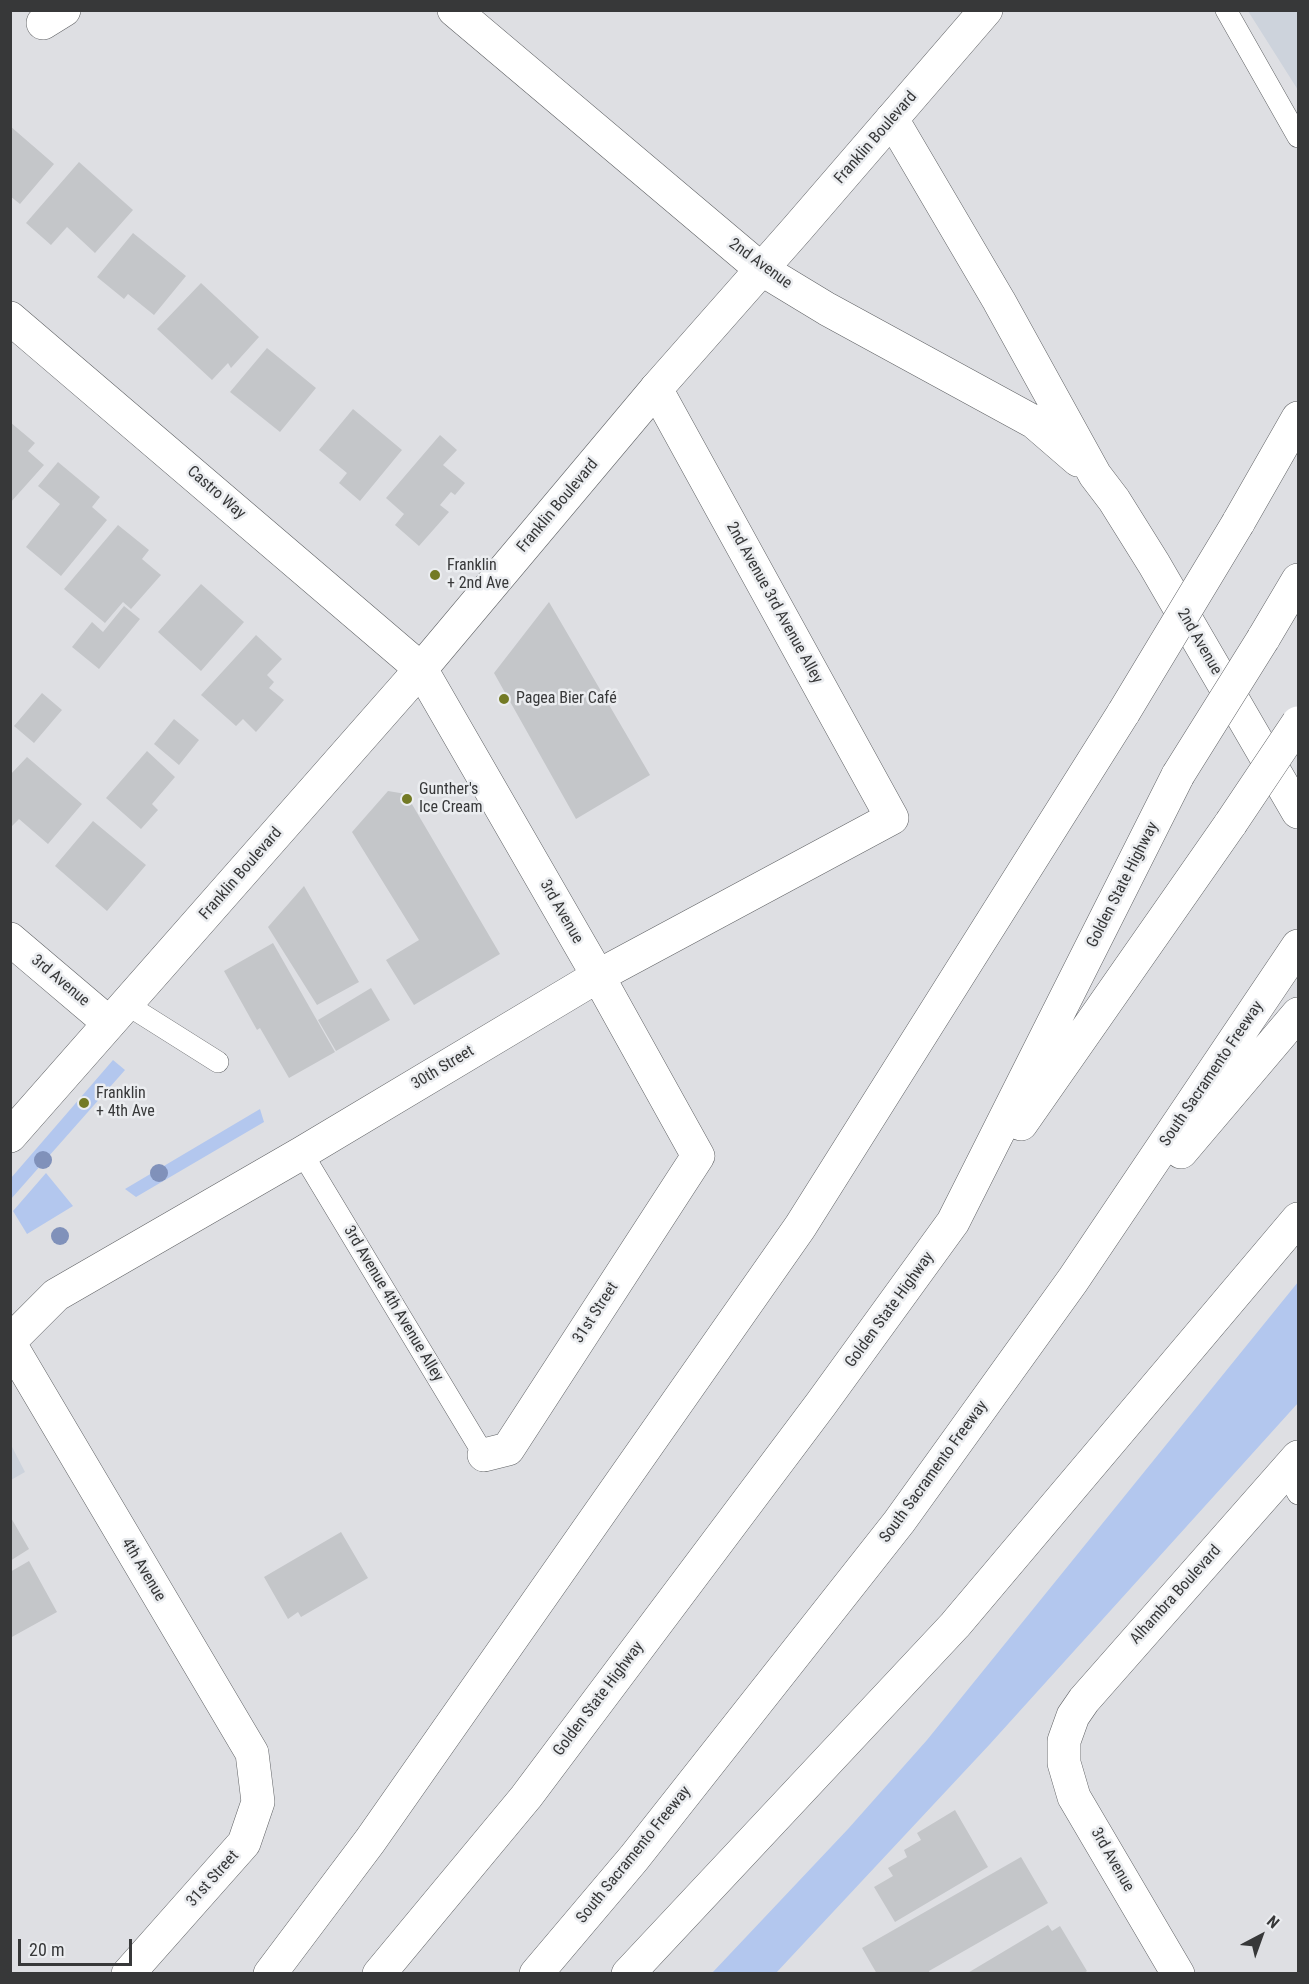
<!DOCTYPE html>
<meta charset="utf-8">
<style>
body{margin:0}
#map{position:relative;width:1309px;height:1984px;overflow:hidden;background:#dedfe3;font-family:"Roboto Condensed",sans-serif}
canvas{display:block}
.frame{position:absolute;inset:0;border:12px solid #373839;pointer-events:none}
.north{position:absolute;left:1231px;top:1906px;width:60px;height:60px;-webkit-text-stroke:4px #ebedf0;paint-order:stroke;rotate:41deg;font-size:16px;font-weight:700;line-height:24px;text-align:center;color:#373839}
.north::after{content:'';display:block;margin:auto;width:21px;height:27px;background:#373839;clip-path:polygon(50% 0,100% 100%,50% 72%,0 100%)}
.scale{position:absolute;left:18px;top:1939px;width:114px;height:27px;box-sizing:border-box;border:3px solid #373839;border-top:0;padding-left:8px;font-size:18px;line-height:21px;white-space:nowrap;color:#373839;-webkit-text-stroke:4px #ebedf0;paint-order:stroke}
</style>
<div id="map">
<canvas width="1309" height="1984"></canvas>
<div class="frame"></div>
<div class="north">N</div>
<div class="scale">20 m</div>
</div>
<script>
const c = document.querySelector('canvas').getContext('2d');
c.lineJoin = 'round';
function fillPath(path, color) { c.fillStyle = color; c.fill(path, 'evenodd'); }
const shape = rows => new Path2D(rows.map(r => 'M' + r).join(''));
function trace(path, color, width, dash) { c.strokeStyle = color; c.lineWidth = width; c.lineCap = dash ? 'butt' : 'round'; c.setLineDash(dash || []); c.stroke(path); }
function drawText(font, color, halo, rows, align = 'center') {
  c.font = font + ' "Roboto Condensed",sans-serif'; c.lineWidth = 5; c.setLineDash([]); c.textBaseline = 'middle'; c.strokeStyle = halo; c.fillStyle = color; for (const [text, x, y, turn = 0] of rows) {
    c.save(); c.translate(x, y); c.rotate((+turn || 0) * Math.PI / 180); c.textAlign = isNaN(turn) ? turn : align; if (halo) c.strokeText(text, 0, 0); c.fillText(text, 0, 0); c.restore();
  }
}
fillPath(shape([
 [1248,11,1298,11,1298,90],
 [11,1445,25,1472,11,1480,10,1480]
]), '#cdd3dc');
fillPath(shape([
 [113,1060,125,1070,11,1199,11,1178],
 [260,1109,264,1122,136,1197,125,1189],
 [46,1173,73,1206,27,1234,13,1211],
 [1298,1282,1298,1403,990,1744,776,1973,712,1973,848,1829,927,1740]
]), '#b3c7ee');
fillPath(shape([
 [10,126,54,164,20,204,10,196],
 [79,162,133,210,95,253,67,227,51,245,26,223],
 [133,233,186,276,154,315,128,294,124,299,97,277],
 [201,283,259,337,231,368,228,363,212,380,157,329],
 [267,348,316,388,280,432,230,392],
 [353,409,402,450,360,501,339,483,347,473,319,450],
 [10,422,35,443,28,451,44,465,10,503],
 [440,435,457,450,443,465,465,483,455,495,451,492,440,505,449,512,419,546,395,525,404,514,386,498],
 [58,462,100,497,92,507,107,520,61,576,26,547,60,504,38,486],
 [118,525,149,550,142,559,161,575,131,609,123,602,105,623,64,589],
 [201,584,244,622,201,671,158,632],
 [549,602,650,775,576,819,494,673],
 [124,606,140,619,99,669,72,647,92,622,103,632],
 [256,635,282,659,267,675,274,682,269,688,284,700,256,732,243,719,236,726,201,695],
 [42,693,62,710,34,743,14,726],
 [174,719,199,740,179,765,154,744],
 [147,751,175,777,152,804,158,810,141,829,106,798],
 [27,757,82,804,48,844,19,819,10,828,10,775],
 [388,791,406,794,500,954,414,1005,386,960,419,940,352,832],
 [93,821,146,865,107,911,55,866],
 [304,886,359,982,317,1005,268,927],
 [273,943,335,1052,289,1078,260,1028,257,1030,224,971],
 [371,988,390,1020,336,1051,318,1020],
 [10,1516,29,1549,10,1561],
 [341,1532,368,1578,301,1617,298,1612,288,1619,264,1577],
 [29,1561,57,1612,10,1638,10,1572],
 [955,1810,988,1867,895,1922,874,1887,893,1876,888,1868,907,1857,904,1850,921,1840,917,1833],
 [1021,1857,1048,1903,929,1971,930,1974,877,1974,862,1948],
 [1048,1925,1052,1931,1060,1926,1087,1971,1083,1974,966,1974]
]), '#c4c6c9');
const service = shape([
 [1226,10,1298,137],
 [126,1004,218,1062],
 [302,1153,484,1455],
 [1286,1472,1298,1494]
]);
const minor = shape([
 [43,23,64,10],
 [10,318,421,669,598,976,698,1156,508,1449,484,1455],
 [10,939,109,1023],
 [10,1341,56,1295,302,1153,598,976,892,818,656,389],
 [10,1344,252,1753,258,1802,244,1843,128,1974],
 [1178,1974,1074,1797,1064,1763,1064,1741,1073,1716,1084,1700,1298,1457]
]);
const tertiary = shape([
 [454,10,761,269,827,309,1034,422,1078,460],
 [892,119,999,301,1095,475,1114,500,1154,564,1298,812]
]);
const secondary = shape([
 [10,1136,421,669,656,389,797,229,986,10]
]);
const motorway = shape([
 [1238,523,1298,418],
 [1263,639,1298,580],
 [1021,1124,1231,823],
 [1181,1152,1298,1014],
 [270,1974,370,1841,800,1227,1124,712],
 [379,1974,526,1797,821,1404,953,1222,1178,775],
 [536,1974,634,1858,899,1522,1073,1280,1298,946],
 [628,1974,955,1625,1298,1219]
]);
trace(service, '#5f6164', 22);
trace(minor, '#5f6164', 34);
trace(tertiary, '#5f6164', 34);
trace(secondary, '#5f6164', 34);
trace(motorway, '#5f6164', 34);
trace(service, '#fff', 21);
trace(minor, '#fff', 33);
trace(tertiary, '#fff', 33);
trace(secondary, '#fff', 33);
trace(motorway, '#fff', 33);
const motorwayBridge = shape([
 [1124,712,1238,523],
 [1178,775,1263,639],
 [1231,823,1298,723]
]);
trace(motorwayBridge, '#5f6164', 34, []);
trace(motorwayBridge, '#fff', 33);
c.fillStyle = '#8091ba';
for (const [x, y] of [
 [43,1160],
 [159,1173],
 [60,1236]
]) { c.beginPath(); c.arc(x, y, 9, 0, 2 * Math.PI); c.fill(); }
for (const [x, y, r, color] of [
 [435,575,6,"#737a25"],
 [504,699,6,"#737a25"],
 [407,799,6,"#737a25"],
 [84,1103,6,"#737a25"]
]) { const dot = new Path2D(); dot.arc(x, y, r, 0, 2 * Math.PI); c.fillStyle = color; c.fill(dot); trace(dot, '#ebedf0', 2); }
drawText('16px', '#373839', '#ebedf0', [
 ["Franklin Boulevard",876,138,-49],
 ["2nd Avenue",760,264,36],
 ["Castro Way",216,493,41],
 ["Franklin Boulevard",558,506,-50],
 ["2nd Avenue 3rd Avenue Alley",774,603,61],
 ["2nd Avenue",1199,642,60],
 ["Franklin Boulevard",241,874,-49],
 ["Golden State Highway",1123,885,-63],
 ["3rd Avenue",561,912,60],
 ["3rd Avenue",60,981,40],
 ["30th Street",443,1068,-31],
 ["South Sacramento Freeway",1212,1074,-56],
 ["3rd Avenue 4th Avenue Alley",393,1304,59],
 ["Golden State Highway",890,1310,-54],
 ["31st Street",596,1313,-57],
 ["South Sacramento Freeway",934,1472,-54],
 ["4th Avenue",143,1570,59],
 ["Alhambra Boulevard",1176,1595,-48],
 ["Golden State Highway",599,1699,-53],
 ["South Sacramento Freeway",634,1855,-51],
 ["3rd Avenue",1112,1860,60],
 ["31st Street",213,1879,-48]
]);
drawText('16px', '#373839', '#ebedf0', [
 ["Franklin",447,566],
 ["+ 2nd Ave",447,584],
 ["Pagea Bier Café",516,699],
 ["Gunther's",419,790],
 ["Ice Cream",419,808],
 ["Franklin",96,1094],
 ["+ 4th Ave",96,1112]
], 'left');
</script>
